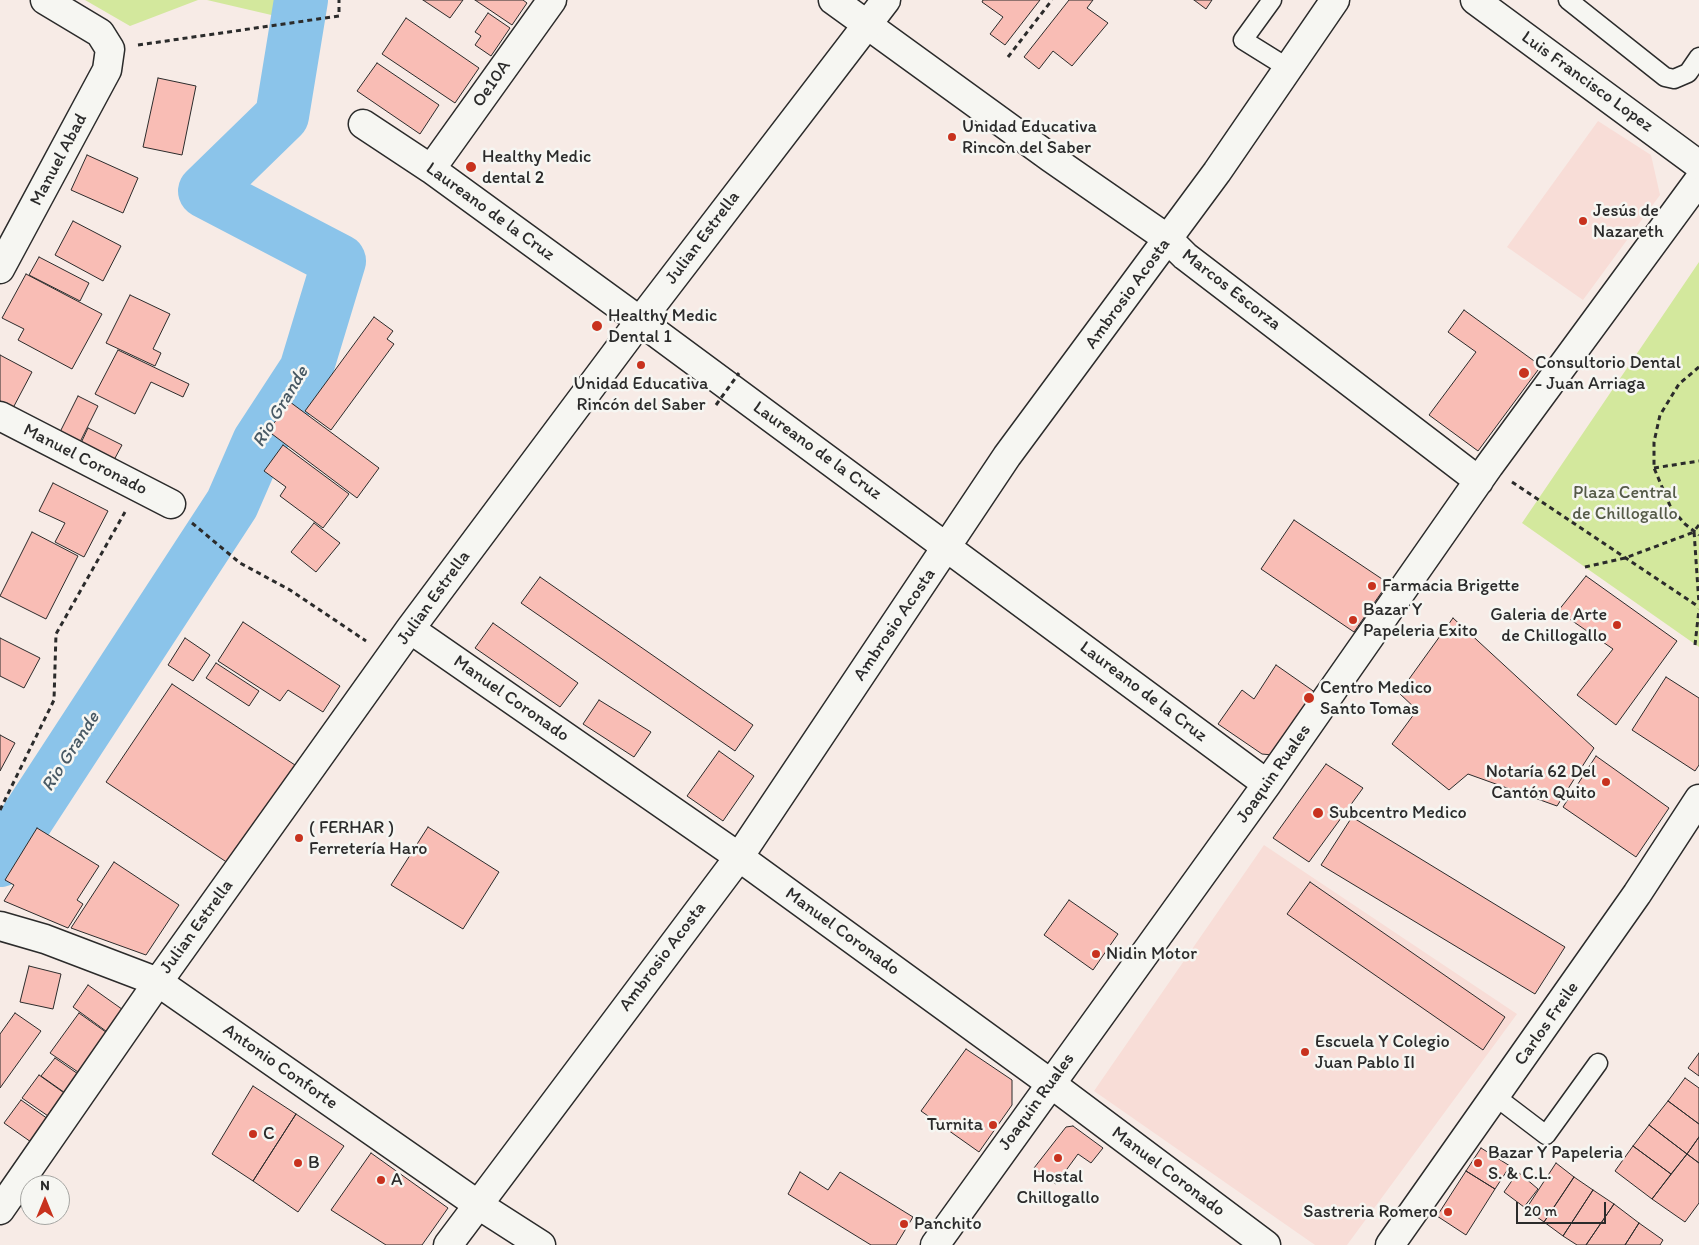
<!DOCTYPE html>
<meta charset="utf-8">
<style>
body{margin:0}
#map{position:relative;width:1699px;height:1245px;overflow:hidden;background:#f7ebe6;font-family:Itim,sans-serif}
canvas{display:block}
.north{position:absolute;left:20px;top:1175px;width:50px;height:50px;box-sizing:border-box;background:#f6f6f2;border:1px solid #a5a5a2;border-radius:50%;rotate:0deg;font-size:14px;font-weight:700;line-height:20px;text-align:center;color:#2b2b2b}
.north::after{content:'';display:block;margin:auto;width:18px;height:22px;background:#c8321e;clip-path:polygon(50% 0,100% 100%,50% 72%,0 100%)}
.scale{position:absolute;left:1516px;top:1202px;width:90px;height:22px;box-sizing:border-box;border:2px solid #2b2b2b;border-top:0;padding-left:6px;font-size:15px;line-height:18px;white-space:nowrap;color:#2b2b2b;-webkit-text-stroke:4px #f6f6f2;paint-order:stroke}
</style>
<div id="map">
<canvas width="1699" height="1245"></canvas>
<div class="north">N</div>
<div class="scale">20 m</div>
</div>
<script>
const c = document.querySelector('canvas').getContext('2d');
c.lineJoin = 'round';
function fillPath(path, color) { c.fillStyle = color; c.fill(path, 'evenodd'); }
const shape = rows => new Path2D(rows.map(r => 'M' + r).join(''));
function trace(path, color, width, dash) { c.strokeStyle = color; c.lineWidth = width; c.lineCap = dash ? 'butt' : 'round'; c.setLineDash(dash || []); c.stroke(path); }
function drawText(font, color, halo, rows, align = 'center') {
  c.font = font + ' Itim,sans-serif'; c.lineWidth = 5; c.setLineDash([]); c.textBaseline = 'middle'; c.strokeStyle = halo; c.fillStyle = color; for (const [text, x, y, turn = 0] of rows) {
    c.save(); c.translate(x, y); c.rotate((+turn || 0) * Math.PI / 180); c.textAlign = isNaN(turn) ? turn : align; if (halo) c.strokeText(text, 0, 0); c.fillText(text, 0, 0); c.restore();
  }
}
fillPath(shape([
 [1598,121,1651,155,1660,195,1583,300,1507,247],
 [1264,845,1517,1014,1347,1245,1315,1245,1094,1091]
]), '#f8ddd7');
fillPath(shape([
 [85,0,198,0,130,26],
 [207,0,280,0,280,17],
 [1699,262,1699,647,1522,523]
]), '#d3e89d');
trace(shape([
 [0,860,232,504,259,442,306,370,339,261,205,191,282,116,301,0]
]), '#8bc4ea', 54);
const building = shape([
 [423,0,463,0,450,18,423,0],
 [475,0,523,0,527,3,512,25,475,0],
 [983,0,1040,0,1005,45,990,34,1003,17,982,2,983,0],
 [1069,0,1093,0,1087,8,1108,23,1072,66,1053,51,1039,69,1024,57,1069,0],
 [1194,0,1212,0,1206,9,1194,0],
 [488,13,510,28,491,56,475,45,481,36,475,32,488,13],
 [406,18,479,68,455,103,382,54,406,18],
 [377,63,439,105,420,134,357,91,377,63],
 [158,78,196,86,182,155,143,147,158,78],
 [87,155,138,178,123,213,71,190,87,155],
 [73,221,121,246,103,281,55,255,73,221],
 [39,257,89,283,80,301,29,275,39,257],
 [26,274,102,314,72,369,18,340,24,329,2,318,26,274],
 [130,295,170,314,153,349,161,353,155,366,106,343,130,295],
 [1464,310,1541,366,1478,451,1429,415,1476,352,1448,332,1464,310],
 [374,317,393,331,387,339,394,344,331,430,305,411,374,317],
 [118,350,189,384,183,397,151,382,135,414,95,394,118,350],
 [0,355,32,372,13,408,0,401,0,355],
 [78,396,98,406,80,442,60,432,78,396],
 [290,402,379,468,357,498,268,431,290,402],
 [88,428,122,445,114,460,81,443,88,428],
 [283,445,349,494,323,528,280,496,286,487,264,471,283,445],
 [53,483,108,511,84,557,55,542,65,523,39,511,53,483],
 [1294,520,1388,583,1354,632,1261,569,1294,520],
 [314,523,340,543,316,572,291,552,314,523],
 [32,532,78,556,46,619,0,596,32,532],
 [1586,576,1677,641,1616,725,1577,695,1613,649,1558,611,1586,576],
 [540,577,753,725,735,751,521,603,540,577],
 [1453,618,1594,748,1557,806,1468,774,1449,790,1392,744,1417,710,1399,693,1453,618],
 [243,622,340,686,323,712,288,690,280,701,218,661,243,622],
 [493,623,578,683,560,707,475,648,493,623],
 [0,638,40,658,24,688,0,676,0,638],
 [185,638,210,655,193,681,168,665,185,638],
 [216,663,259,691,249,706,206,678,216,663],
 [1276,665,1319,695,1272,755,1262,754,1218,724,1242,690,1254,699,1276,665],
 [1666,677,1699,698,1699,765,1695,771,1632,730,1666,677],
 [172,684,298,767,231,865,106,782,172,684],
 [599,700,651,732,634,757,583,724,599,700],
 [0,735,15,743,0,771,0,735],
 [719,751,754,776,723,821,687,796,719,751],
 [1596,756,1669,808,1636,857,1563,807,1596,756],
 [1326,764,1363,788,1309,862,1273,838,1326,764],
 [1352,817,1565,947,1535,994,1321,865,1352,817],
 [428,827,499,872,463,929,391,885,428,827],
 [37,828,99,866,77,900,83,904,68,928,4,901,14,885,5,880,37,828],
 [114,862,179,905,146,955,71,928,114,862],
 [1310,882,1505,1017,1483,1050,1287,914,1310,882],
 [1069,900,1118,934,1093,970,1044,935,1069,900],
 [29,966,61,974,53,1009,20,1002,29,966],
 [88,985,126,1012,110,1034,73,1007,88,985],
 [15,1013,41,1031,0,1088,0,1034,15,1013],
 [79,1013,110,1035,81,1074,50,1053,79,1013],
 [966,1049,1012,1080,1012,1105,979,1152,921,1111,966,1049],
 [1699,1053,1699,1076,1688,1068,1699,1053],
 [55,1058,81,1076,68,1095,41,1076,55,1058],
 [39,1075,67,1095,51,1118,22,1098,39,1075],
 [1685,1078,1699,1088,1699,1124,1668,1101,1685,1078],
 [253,1086,296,1114,253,1181,212,1154,253,1086],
 [21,1100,48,1119,31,1142,4,1123,21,1100],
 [1668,1101,1699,1124,1699,1137,1687,1154,1649,1125,1668,1101],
 [296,1114,344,1146,298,1212,253,1181,296,1114],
 [1649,1125,1687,1154,1671,1174,1633,1146,1649,1125],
 [1073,1126,1103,1148,1091,1163,1078,1154,1056,1184,1034,1168,1066,1127,1073,1126],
 [1699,1137,1699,1163,1687,1154,1699,1137],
 [1633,1146,1671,1174,1652,1199,1615,1171,1633,1146],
 [1481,1148,1510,1166,1495,1189,1466,1171,1481,1148],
 [371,1153,448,1208,422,1245,386,1245,331,1210,371,1153],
 [1687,1154,1699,1163,1699,1203,1685,1222,1652,1199,1687,1154],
 [1556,1163,1574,1177,1544,1222,1526,1209,1556,1163],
 [1466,1171,1495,1189,1466,1235,1437,1216,1466,1171],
 [800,1172,828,1190,840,1172,913,1217,896,1245,871,1245,788,1194,800,1172],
 [1518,1172,1538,1189,1524,1207,1504,1192,1518,1172],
 [1574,1177,1593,1190,1563,1236,1544,1222,1574,1177],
 [1593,1190,1614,1204,1586,1245,1577,1245,1563,1236,1593,1190],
 [1614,1204,1639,1223,1625,1245,1586,1245,1614,1204],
 [1639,1223,1663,1240,1660,1245,1625,1245,1639,1223]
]);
fillPath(building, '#f9bdb5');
trace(building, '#2b2b2b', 1);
const service = shape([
 [1272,0,1243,40,1288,68],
 [1568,0,1665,77,1674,79,1688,73,1699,57],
 [1496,1097,1546,1135,1598,1063]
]);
const minor = shape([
 [833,0,1051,158,1168,239,1185,256,1479,481],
 [363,124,431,169,640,321,1267,784],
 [431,169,552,0],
 [0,269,107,70,110,49,100,33,45,0],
 [0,416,171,504],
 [0,926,45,939,158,982,477,1204,541,1245],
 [448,1245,739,857,1007,456,1217,172,1335,0],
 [935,1245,1267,784,1489,466,1699,180]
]);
const tertiary = shape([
 [1475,0,1699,165],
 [410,629,739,857,1050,1083,1266,1245],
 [0,1210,158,982,410,629,640,321,886,0],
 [1390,1245,1637,894,1699,799]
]);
trace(service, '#2b2b2b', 21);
trace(minor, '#2b2b2b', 31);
trace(tertiary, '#2b2b2b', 31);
trace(shape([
 [138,45,339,16,339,0],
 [1008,57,1052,0],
 [1699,367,1679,384,1660,415,1654,442,1654,468,1671,508,1685,524,1699,535],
 [1654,468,1699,461],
 [1512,482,1699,607],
 [192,523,240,563,290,590,366,641],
 [1699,525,1694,531,1699,604],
 [1585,567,1625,558,1694,532],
 [1695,645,1699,609],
 [0,810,54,700,56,634,125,512]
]), '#2b2b2b', 3, [5, 4]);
trace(service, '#f6f6f2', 18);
trace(minor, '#f6f6f2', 28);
trace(tertiary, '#f6f6f2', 28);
trace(shape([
 [716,405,739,373]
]), '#2b2b2b', 3, [5, 4]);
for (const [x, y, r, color] of [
 [952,137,5,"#c8321e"],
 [471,167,6,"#c8321e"],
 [1583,221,5,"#c8321e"],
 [597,326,6,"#c8321e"],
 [641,365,5,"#c8321e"],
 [1524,373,6,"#c8321e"],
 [1372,586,5,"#c8321e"],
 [1353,620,5,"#c8321e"],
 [1617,625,5,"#c8321e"],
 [1309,698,6,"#c8321e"],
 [1606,782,5,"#c8321e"],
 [1318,813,6,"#c8321e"],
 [299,838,5,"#c8321e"],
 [1096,954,5,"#c8321e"],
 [1305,1052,5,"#c8321e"],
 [993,1125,5,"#c8321e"],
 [253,1134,5,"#c8321e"],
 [1058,1158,5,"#c8321e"],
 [298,1163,5,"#c8321e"],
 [1478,1163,5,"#c8321e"],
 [381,1180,5,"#c8321e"],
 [1448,1212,5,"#c8321e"],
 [904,1224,5,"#c8321e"]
]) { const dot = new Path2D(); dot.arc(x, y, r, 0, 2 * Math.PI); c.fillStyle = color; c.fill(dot); trace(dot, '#f6f6f2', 2); }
drawText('18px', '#2b2b2b', '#f6f6f2', [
 ["Luis Francisco Lopez",1587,82,36],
 ["Oe10A",492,84,-55],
 ["Manuel Abad",59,160,-62],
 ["Laureano de la Cruz",490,212,36],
 ["Julian Estrella",703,238,-53],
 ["Marcos Escorza",1231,290,38],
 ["Ambrosio Acosta",1128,294,-54],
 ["Laureano de la Cruz",817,451,36],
 ["Manuel Coronado",85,460,27],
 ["Julian Estrella",434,598,-54],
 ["Ambrosio Acosta",895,625,-56],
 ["Laureano de la Cruz",1143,692,37],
 ["Manuel Coronado",511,699,35],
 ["Joaquin Ruales",1274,774,-55],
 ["Julian Estrella",197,927,-54],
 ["Manuel Coronado",842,932,36],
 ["Ambrosio Acosta",663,957,-53],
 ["Carlos Freile",1547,1024,-55],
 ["Antonio Conforte",280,1067,35],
 ["Joaquin Ruales",1037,1102,-54],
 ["Manuel Coronado",1168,1172,37]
]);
drawText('18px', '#2b2b2b', '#f6f6f2', [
 ["Unidad Educativa",962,127],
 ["Rincon del Saber",962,148],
 ["Healthy Medic",482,157],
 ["dental 2",482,178],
 ["Jesús de",1593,211],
 ["Nazareth",1593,232],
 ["Healthy Medic",608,316],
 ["Dental 1",608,337],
 ["Consultorio Dental",1535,363],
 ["- Juan Arriaga",1535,384],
 ["Unidad Educativa",641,384,"center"],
 ["Rincón del Saber",641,405,"center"],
 ["Farmacia Brigette",1382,586],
 ["Bazar Y",1363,610],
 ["Papeleria Exito",1363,631],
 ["Galeria de Arte",1607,615,"right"],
 ["de Chillogallo",1607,636,"right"],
 ["Centro Medico",1320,688],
 ["Santo Tomas",1320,709],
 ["Notaría 62 Del",1596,772,"right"],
 ["Cantón Quito",1596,793,"right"],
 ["Subcentro Medico",1329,813],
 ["( FERHAR )",309,828],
 ["Ferretería Haro",309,849],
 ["Nidin Motor",1106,954],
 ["Escuela Y Colegio",1315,1042],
 ["Juan Pablo II",1315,1063],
 ["Turnita",983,1125,"right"],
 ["C",263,1134],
 ["Bazar Y Papeleria",1488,1153],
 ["S. & C.L.",1488,1174],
 ["B",308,1163],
 ["Hostal",1058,1177,"center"],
 ["Chillogallo",1058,1198,"center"],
 ["A",391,1180],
 ["Sastreria Romero",1438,1212,"right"],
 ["Panchito",914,1224]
], 'left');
drawText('18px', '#555a48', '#f6f6f2', [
 ["Plaza Central",1625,493],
 ["de Chillogallo",1625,514]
]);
drawText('italic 19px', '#485964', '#f6f6f2', [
 ["Rio Grande",281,407,-59],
 ["Rio Grande",71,752,-57]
]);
</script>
